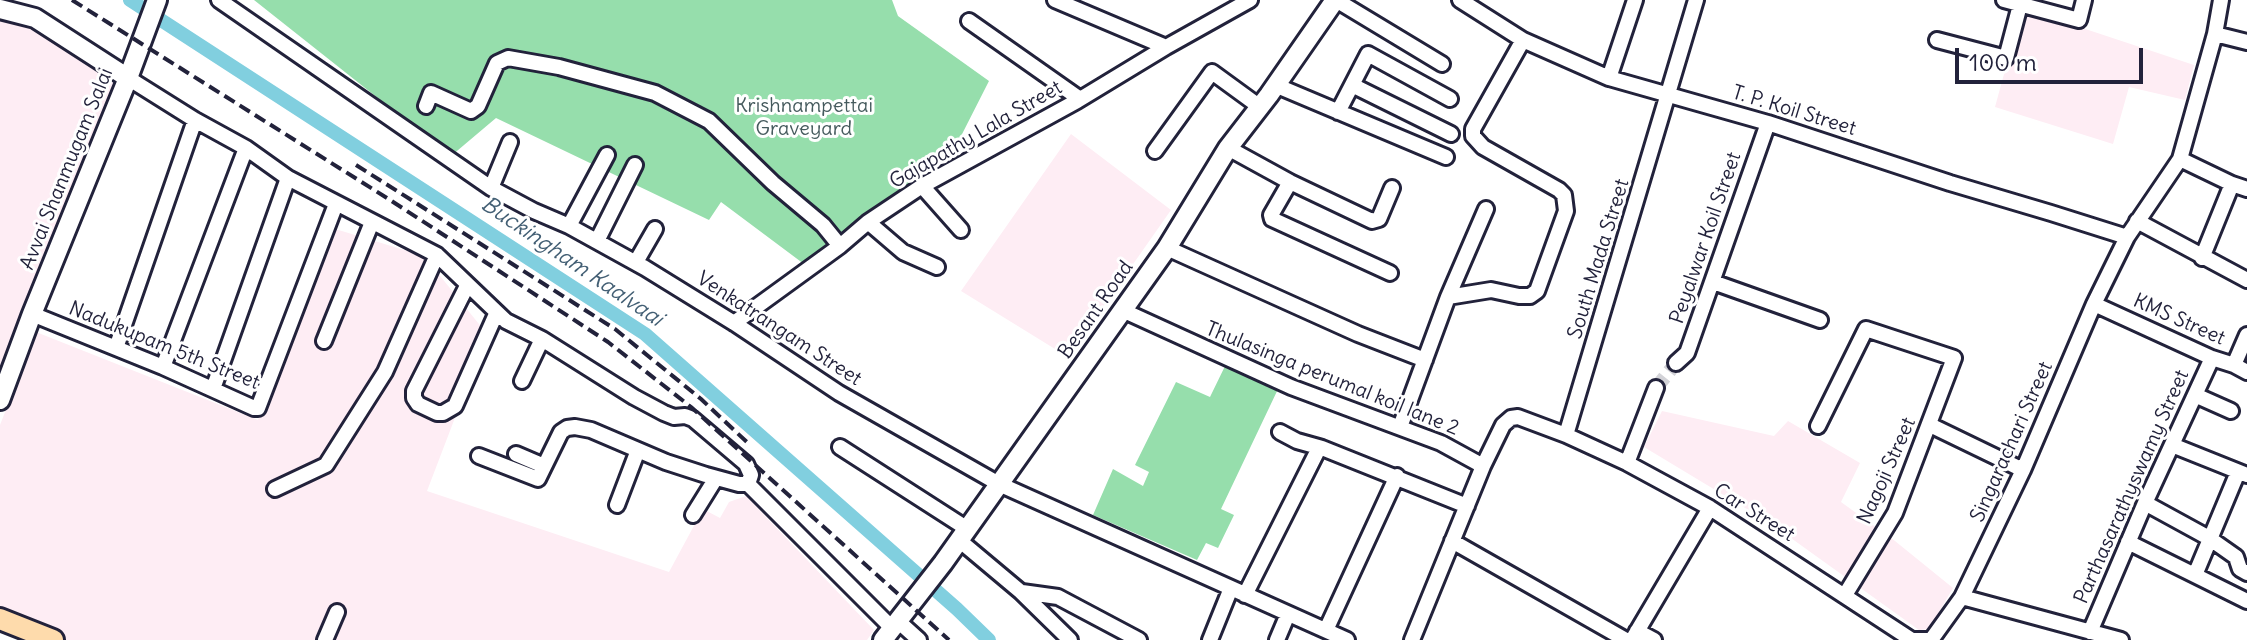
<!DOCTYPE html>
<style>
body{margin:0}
#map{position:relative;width:2247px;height:640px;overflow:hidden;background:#fff;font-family:Delius,sans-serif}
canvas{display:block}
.scale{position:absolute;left:1955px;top:48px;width:188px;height:36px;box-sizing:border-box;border:4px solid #22223b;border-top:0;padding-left:10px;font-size:24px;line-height:28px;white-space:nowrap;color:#22223b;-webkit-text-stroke:6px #fff;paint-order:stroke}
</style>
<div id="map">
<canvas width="2247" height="640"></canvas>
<div class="scale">100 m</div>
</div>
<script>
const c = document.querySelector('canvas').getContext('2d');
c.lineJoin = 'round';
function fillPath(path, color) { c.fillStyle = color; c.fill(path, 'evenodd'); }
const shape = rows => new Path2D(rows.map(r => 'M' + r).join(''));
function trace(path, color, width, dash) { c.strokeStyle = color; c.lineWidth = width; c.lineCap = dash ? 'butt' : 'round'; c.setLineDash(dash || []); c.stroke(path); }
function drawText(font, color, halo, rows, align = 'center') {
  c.font = font + ' Delius,sans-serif'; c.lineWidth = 6; c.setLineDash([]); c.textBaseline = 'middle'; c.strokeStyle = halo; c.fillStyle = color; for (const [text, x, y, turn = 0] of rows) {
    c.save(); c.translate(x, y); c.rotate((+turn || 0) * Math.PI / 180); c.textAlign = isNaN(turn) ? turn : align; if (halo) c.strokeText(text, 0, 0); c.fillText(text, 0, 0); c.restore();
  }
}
fillPath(shape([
 [2022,8,2194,65,2185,100,2129,87,2113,144,1995,107],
 [0,20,32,28,114,81,0,374],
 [1071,134,1171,210,1068,357,961,291],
 [332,228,424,256,487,334,427,491,669,572,703,509,720,518,729,502,746,496,874,630,867,640,60,640,0,617,0,425,36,332,258,420],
 [1662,411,1774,436,1788,421,1860,463,1841,502,1895,541,1953,588,1929,629,1919,630,1770,523,1644,447]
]), '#feedf4');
fillPath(shape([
 [254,0,892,0,898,16,989,81,958,142,808,267,721,202,709,220,496,118,451,156],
 [1227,362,1279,387,1221,509,1234,515,1218,548,1206,543,1197,560,1093,515,1113,469,1143,486,1149,472,1135,465,1176,382,1210,397]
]), '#96deac');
trace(shape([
 [130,0,645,334,957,609,989,640]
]), '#81cfdf', 14);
trace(shape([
 [1656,388,1676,363]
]), '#d3d3d8', 14, [14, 7]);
const street = shape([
 [219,0,491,188,534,211,569,226,645,268,734,323,839,393,999,484,1347,640],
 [1055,0,1166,47],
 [1336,0,1442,64],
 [1460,0,1523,40,1609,78,1768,123,1950,183,2051,213,2127,237],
 [2004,0,2079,20,2084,0],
 [969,21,1080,99],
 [2215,34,2247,42],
 [1937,40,2006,58,2020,5],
 [128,78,195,120,246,148,288,178,437,255,506,321,542,339,634,397,664,413,674,417,685,416,693,419,746,464,751,475,748,484],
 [1609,78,1635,0],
 [1275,85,1446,157],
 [1352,85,1451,134],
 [426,106,431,93,471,111,478,106,497,63,508,58,559,67,655,93,709,121,773,183,823,225,840,246],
 [1338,112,1368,54,1450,99],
 [1228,148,1290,182,1372,221,1379,219,1392,188],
 [1155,151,1212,72,1260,107],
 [2180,159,2232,184,2247,189],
 [1290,182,1271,215,1272,219,1390,273],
 [922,186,961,230],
 [491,188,510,142],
 [2137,221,2247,280],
 [868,222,903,252,937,267],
 [569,226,607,155],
 [597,241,635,165],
 [1167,248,1358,334,1425,360],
 [2202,258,2232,184],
 [636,262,655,229],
 [1713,282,1820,320],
 [467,286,414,391,414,398,418,404,437,413,443,413,455,406,496,314],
 [1448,297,1491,290,1519,296,1530,296,1537,291,1566,211,1564,195,1559,190,1483,147,1473,136,1473,129,1523,40],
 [2094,304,2212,358,2234,365,2247,372],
 [1122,310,1291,387,1441,443,1483,466],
 [32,314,163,367,254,408,258,408,336,204],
 [734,323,840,246,868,222,922,186,1077,101,1166,47,1250,0],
 [324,341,372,222],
 [116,348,195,120],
 [1676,363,1687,353,1768,123],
 [2234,365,2247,335],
 [163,367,246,148],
 [522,381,542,339],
 [213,389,288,178],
 [2195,395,2231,411],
 [1930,425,2023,470],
 [1818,426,1866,329,1954,358,1895,513,1845,595],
 [1400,427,1448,297,1486,209],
 [1280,432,1297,441,1322,448,1467,506],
 [1566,435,1696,0],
 [2172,445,2247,475],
 [840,447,966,528],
 [516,454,544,466],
 [479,456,538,479,561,432,567,428,575,427,591,430,666,462,706,475,739,484,748,484,893,629],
 [1627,463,1656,388],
 [275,489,326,465,385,372,437,255],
 [2145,503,2209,538,2236,557,2240,569,2247,573],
 [617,505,638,450],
 [693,515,716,478],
 [959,540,1021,592,1070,640],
 [1452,541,1626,640],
 [2128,542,2247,601],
 [2195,575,2238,472],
 [1022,592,1058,597,1139,640],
 [1245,595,1319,448],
 [1962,597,2121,640],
 [898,621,919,640],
 [1326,630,1397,476],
 [1637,631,1654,640],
 [2090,632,2145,503,2212,358],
 [325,640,337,612],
 [1210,640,1231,588],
 [1277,640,1288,614],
 [1412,640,1483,466,1503,425,1511,418,1518,417,1566,435,1627,463,1710,508,1912,640],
 [1632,640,1710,508],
 [1912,640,1931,640,1962,597,2023,470,2094,304,2127,237,2180,159,2215,34,2221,0]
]);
const secondary = shape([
 [0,9,35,18,128,78],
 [0,400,32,314,128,78,157,0],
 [883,640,943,563,1167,248,1228,148,1269,95,1335,0]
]);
const primary = shape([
 [0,619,53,640]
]);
trace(street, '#22223b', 20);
trace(secondary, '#22223b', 24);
trace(primary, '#22223b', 26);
trace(street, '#fff', 14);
trace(secondary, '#fff', 18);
trace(primary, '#fedbac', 20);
trace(shape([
 [72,0,387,198,608,342,691,407,949,640],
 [356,165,615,329,701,399,750,445]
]), '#22223b', 4, [12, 6]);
drawText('20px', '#455a5d', '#fff', [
 ["Krishnampettai",804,106],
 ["Graveyard",804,129]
]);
drawText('20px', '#22223b', '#fff', [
 ["T. P. Koil Street",1794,111,17],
 ["Gajapathy Lala Street",976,135,-30],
 ["Avvai Shanmugam Salai",67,169,-68],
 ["Peyalwar Koil Street",1706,238,-71],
 ["South Mada Street",1599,259,-73],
 ["Besant Road",1096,310,-55],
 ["KMS Street",2179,320,24],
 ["Venkatrangam Street",779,329,33],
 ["Nadukupam 5th Street",164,346,22],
 ["Thulasinga perumal koil lane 2",1332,379,22],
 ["Singarachari Street",2012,442,-66],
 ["Nagoji Street",1887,471,-66],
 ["Parthasarathyswamy Street",2132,487,-66],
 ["Car Street",1754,513,32]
]);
drawText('italic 22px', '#435f74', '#fff', [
 ["Buckingham Kaalvaai",572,262,34]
]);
</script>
